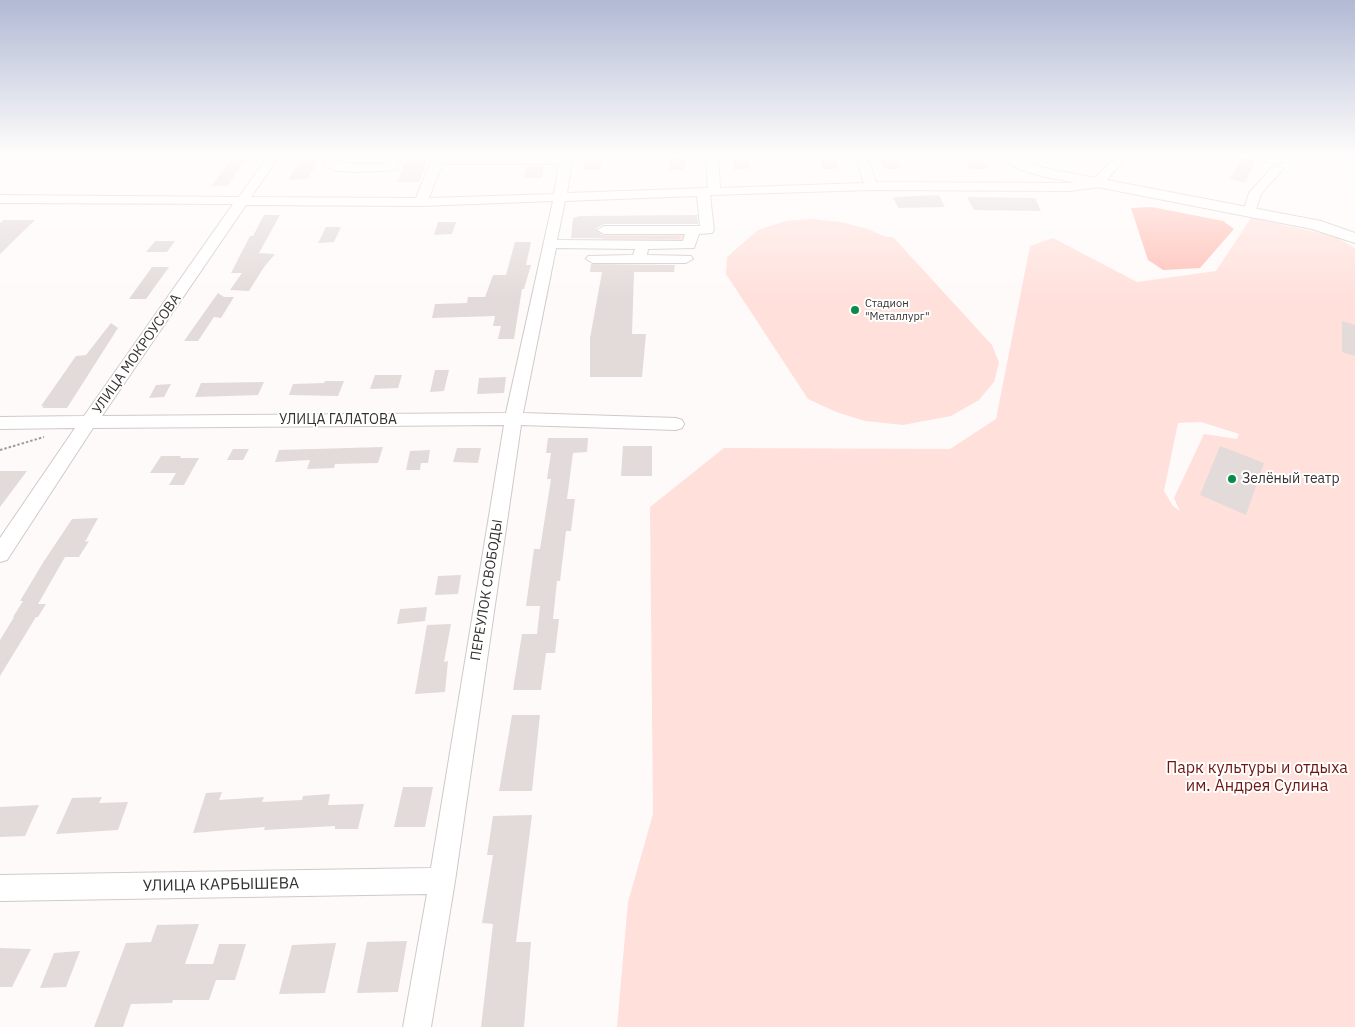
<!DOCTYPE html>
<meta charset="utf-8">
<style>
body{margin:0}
canvas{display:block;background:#fefaf9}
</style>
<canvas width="1355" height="1027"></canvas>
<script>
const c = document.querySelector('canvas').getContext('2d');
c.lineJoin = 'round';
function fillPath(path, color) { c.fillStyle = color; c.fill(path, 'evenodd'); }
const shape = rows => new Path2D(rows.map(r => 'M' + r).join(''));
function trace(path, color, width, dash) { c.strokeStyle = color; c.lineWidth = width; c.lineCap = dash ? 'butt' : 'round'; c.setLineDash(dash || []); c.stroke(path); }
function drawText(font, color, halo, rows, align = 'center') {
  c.font = font + ' "IBM Plex Sans",sans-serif'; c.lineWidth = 4; c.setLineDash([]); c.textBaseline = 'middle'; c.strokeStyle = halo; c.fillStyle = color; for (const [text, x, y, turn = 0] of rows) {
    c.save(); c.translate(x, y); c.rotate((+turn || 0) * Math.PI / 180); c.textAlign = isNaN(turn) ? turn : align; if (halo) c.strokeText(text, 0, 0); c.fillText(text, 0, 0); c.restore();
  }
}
fillPath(shape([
 [1251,218,1334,236,1355,248,1355,1027,617,1027,628,902,653,814,650,507,724,448,950,449,996,419,1030,246,1053,238,1137,282,1216,271],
 [1201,422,1239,434,1237,439,1204,434,1174,498,1180,511,1173,506,1164,491,1178,423],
 [811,219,841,222,868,229,886,237,893,237,992,345,999,362,994,382,979,400,951,416,903,425,865,421,836,412,808,399,726,274,727,257,758,230,786,221],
 [604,232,689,233,687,243,602,241]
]), '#ffe0db');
fillPath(shape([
 [1152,207,1223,221,1234,229,1200,268,1163,270,1148,260,1131,208]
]), '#ffc0b7');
fillPath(shape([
 [303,154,322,154,308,179,288,180],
 [408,154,429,154,425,163,428,163,419,182,397,182],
 [878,154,895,154,901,169,884,169],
 [962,154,979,154,988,169,970,169],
 [234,155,249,155,227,186,211,186],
 [747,155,750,169,734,170,731,156],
 [586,156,602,156,600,170,584,170],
 [819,156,835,156,838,169,822,169],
 [669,157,685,157,685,170,669,170],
 [1241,158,1255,162,1245,183,1230,179],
 [526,166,544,166,542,178,524,178],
 [939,195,945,207,898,208,893,197],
 [967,197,1035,198,1041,211,974,210],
 [264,215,280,215,259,253,275,254,264,267,249,291,230,290,242,273,231,273,250,236,253,236],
 [697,215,698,224,604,224,595,229,604,236,681,236,680,239,571,238,573,218,579,216],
 [4,220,35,220,0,254,0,223],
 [438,222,456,222,452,234,434,235],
 [326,227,341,227,334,242,318,243],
 [155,241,175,241,167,252,146,252],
 [515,242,531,242,526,265,531,265,524,289,522,289,514,339,498,339,501,326,493,326,495,316,432,318,435,304,467,303,468,297,485,297,493,275,506,275],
 [591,264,675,265,674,272,634,272,632,334,646,334,642,377,590,377,590,338,602,272,590,272],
 [152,267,169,267,146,299,129,299],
 [218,293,224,297,234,297,221,318,214,317,198,341,184,341],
 [1342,321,1355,325,1355,356,1342,352],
 [111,323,118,328,67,408,42,408,44,406,41,406,76,356,86,355],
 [435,370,449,370,444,391,430,392],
 [375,375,402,375,398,388,370,389],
 [506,377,504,393,477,394,479,378],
 [325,381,344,381,338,396,289,395,293,384,324,383],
 [264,382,258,395,195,397,201,383],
 [171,384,164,397,149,398,156,385],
 [548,438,588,438,587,452,573,453,567,499,575,499,571,531,566,531,560,581,557,581,553,619,559,619,555,653,546,653,541,690,513,690,522,634,537,634,540,606,526,606,534,549,540,549,551,479,547,479,551,453,546,453],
 [623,446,652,446,652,476,621,476],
 [1220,446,1264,463,1246,515,1200,495],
 [383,447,378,463,335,464,334,468,307,469,310,460,275,462,279,450],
 [457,448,481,448,478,463,453,462],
 [233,449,249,449,243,460,227,460],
 [430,450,428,463,421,463,420,470,406,470,410,451],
 [161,456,181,456,180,458,199,458,184,485,169,485,176,473,150,473],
 [0,471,27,471,0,507],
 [98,518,85,542,89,541,79,557,65,557,38,604,46,604,38,617,36,617,0,676,0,640,14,617,13,617,23,601,20,601,44,561,72,519],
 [461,575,458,594,435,595,438,576],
 [427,607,425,621,397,624,400,609],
 [451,624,444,662,448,661,445,692,415,694,427,625],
 [512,715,540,715,532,791,499,791],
 [403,787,433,787,425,827,394,827],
 [222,792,219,800,264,797,262,802,302,800,303,796,330,794,328,805,364,804,358,829,335,829,335,826,264,830,265,827,193,833,206,793],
 [102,797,99,803,128,802,118,830,56,834,72,798],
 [39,805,25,836,0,837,0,807],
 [532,815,516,942,531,942,524,1027,481,1027,493,924,482,923,493,855,487,855,493,816],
 [199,924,185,964,213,964,219,944,246,944,235,980,216,980,209,1000,173,1000,172,1003,131,1004,123,1027,94,1027,126,943,151,942,157,925],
 [407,941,398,992,357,993,367,942],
 [336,943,325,993,279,994,292,945],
 [0,948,31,949,12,987,0,987],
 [80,951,66,987,40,988,54,953]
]), '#e3dbd9');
const minor = shape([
 [269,154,281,154,251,197,416,198,434,154,446,154,445,156,561,156,561,154,573,154,567,193,708,188,706,154,718,154,720,188,864,183,854,154,866,154,876,182,1069,183,1092,181,1118,154,1130,154,1100,187,1069,191,871,190,710,195,714,230,712,233,699,234,694,248,648,249,647,255,691,256,693,259,686,263,593,263,586,259,588,256,633,255,635,249,556,248,523,413,676,418,682,420,684,424,682,428,676,430,521,425,455,881,431,1027,403,1027,427,894,0,901,0,875,431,868,504,425,93,428,7,560,0,562,0,538,75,428,0,429,0,417,84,416,233,204,0,203,0,195,239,197,269,154],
 [442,164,559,164,554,194,429,198,442,164],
 [697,196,700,226,604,226,597,230,604,234,685,234,683,241,557,240,565,201,697,196],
 [553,201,506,413,102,416,246,205,421,206,553,201],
 [329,154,341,154,337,162,357,164,388,164,393,154,405,154,396,170,357,172,338,171,326,167,324,164,329,154],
 [1277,165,1283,169,1261,194,1255,212,1249,216,1244,215,1243,212,1249,193,1273,166,1277,165]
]);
const major = shape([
 [999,154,1016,154,1026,162,1049,169,1321,221,1355,233,1355,243,1312,229,1041,176,1016,168,999,154]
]);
trace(minor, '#d1c9c8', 2);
trace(major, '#d1c9c8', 2);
trace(shape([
 [0,450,44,437]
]), '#9f9b9a', 2, [2.5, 2]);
fillPath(minor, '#fff');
fillPath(major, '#fff');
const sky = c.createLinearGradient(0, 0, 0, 298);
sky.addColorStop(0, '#b1b9d4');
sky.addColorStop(0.52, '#fffdfc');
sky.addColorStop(1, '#fffdfc00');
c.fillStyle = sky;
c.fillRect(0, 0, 1355, 298);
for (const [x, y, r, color] of [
 [855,310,5,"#088c48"],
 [1232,479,5,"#088c48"]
]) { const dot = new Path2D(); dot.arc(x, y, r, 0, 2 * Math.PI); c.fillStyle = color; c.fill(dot); trace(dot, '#fff', 2); }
drawText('11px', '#353231', '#fff', [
 ["Стадион",865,304],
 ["\"Металлург\"",865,317]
], 'left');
drawText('14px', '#353231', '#fff', [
 ["УЛИЦА МОКРОУСОВА",137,354,-55],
 ["УЛИЦА ГАЛАТОВА",338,420],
 ["ПЕРЕУЛОК СВОБОДЫ",487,590,-81]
]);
drawText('14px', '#353231', '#fff', [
 ["Зелёный театр",1242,479]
], 'left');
drawText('16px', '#6e1612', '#fff', [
 ["Парк культуры и отдыха",1257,768],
 ["им. Андрея Сулина",1257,786]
]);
drawText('16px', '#353231', '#fff', [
 ["УЛИЦА КАРБЫШЕВА",221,885,-1]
]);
</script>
